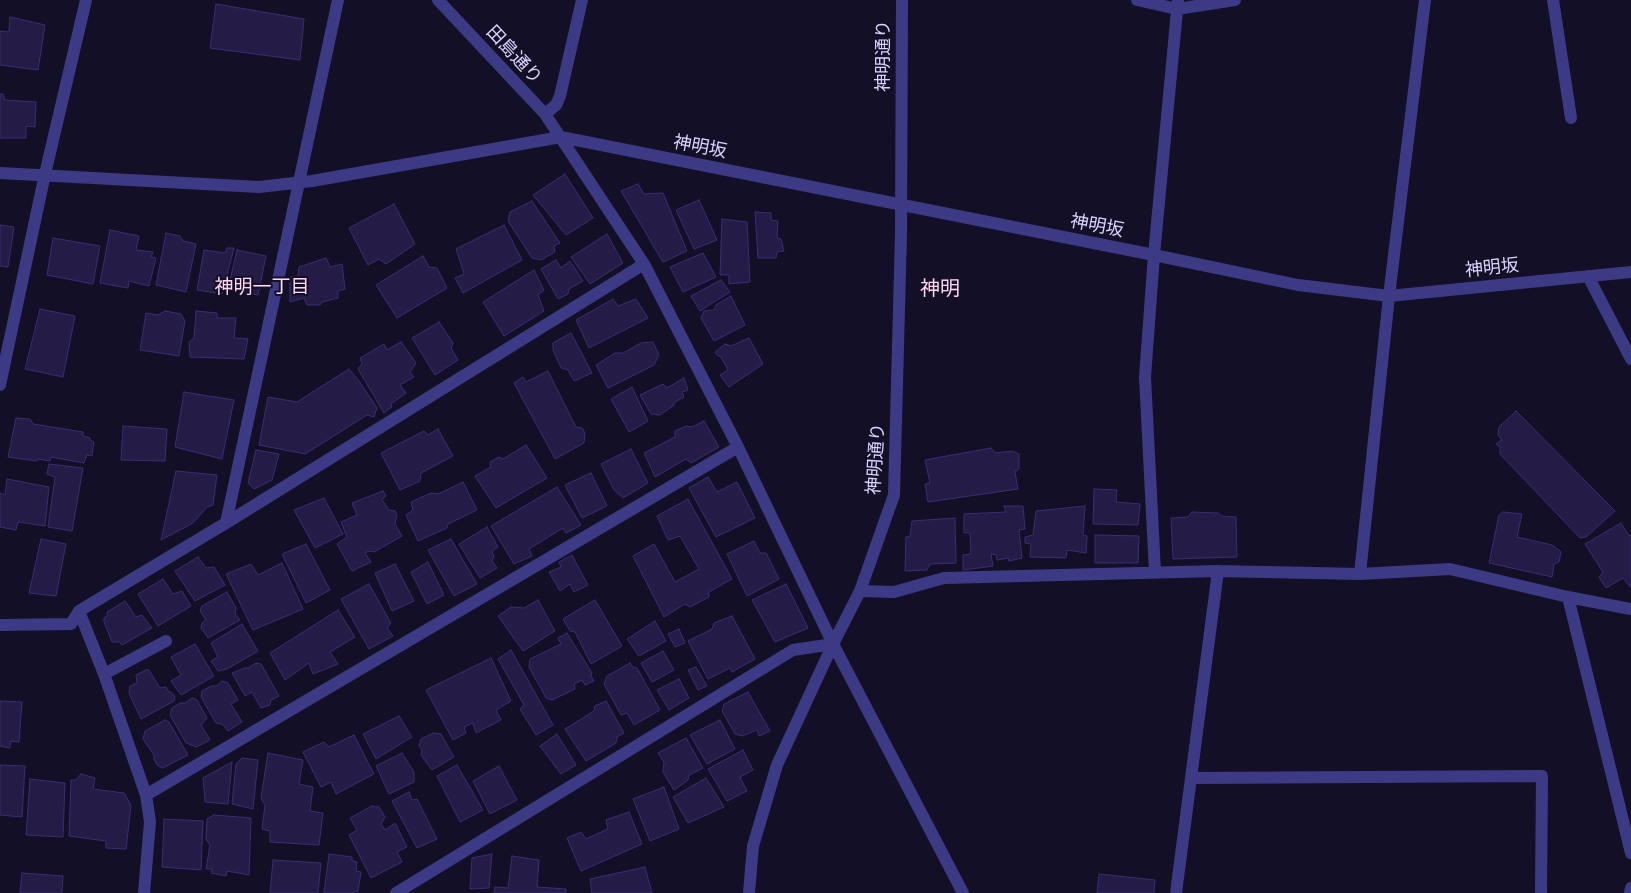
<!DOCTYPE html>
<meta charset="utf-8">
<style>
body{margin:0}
canvas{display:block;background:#130f26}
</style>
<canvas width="1631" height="893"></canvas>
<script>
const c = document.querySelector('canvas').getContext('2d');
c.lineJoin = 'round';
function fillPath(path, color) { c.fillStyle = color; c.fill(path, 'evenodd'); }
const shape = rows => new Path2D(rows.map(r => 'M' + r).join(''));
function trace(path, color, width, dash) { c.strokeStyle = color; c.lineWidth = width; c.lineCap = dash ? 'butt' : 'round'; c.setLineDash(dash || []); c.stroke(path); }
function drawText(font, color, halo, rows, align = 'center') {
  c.font = font + ' Inter,"Noto Sans JP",sans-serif'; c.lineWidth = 4; c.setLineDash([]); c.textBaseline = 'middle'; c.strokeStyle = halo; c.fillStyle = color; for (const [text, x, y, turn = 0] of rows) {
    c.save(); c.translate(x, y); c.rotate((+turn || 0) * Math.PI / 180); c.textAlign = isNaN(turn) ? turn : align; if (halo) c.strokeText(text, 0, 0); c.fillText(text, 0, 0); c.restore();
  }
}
const building = shape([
 [216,4,304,19,300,60,210,48,216,4],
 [10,17,45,25,38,70,0,65,0,31,9,32,10,17],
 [0,94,3,94,5,100,36,102,35,127,26,126,26,138,0,138,0,94],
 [565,174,593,218,566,235,533,195,565,174],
 [638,184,644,194,663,193,687,251,663,262,621,191,638,184],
 [699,200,717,240,694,249,676,210,699,200],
 [532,201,560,243,554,246,555,252,541,260,532,258,508,221,510,212,532,201],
 [394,204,415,244,386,264,379,259,368,265,349,228,394,204],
 [755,212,771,213,771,220,778,221,777,238,781,239,784,251,777,252,776,258,758,258,755,212],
 [722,219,747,222,750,282,729,284,729,275,720,275,722,219],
 [0,225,14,227,8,267,0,266,0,225],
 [504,225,522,260,463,293,455,278,464,274,456,249,504,225],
 [110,230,139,236,136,250,153,252,151,257,156,258,149,286,129,281,128,288,100,283,110,230],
 [166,233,180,236,183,241,196,244,186,292,156,285,166,233],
 [607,234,623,263,590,284,571,257,607,234],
 [53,238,100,246,93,284,47,275,53,238],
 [227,248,234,248,222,294,197,290,204,250,225,253,227,248],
 [237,250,266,256,258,295,228,289,237,250],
 [703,253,716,277,683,292,670,267,703,253],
 [423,256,429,267,437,268,447,288,397,318,376,285,423,256],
 [326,258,330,267,342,264,345,289,338,291,338,298,322,302,320,305,307,305,304,298,290,302,290,277,298,276,299,267,326,258],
 [556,260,561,268,570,261,583,281,569,289,568,294,558,299,541,269,556,260],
 [534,270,544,290,538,295,544,311,504,336,483,302,534,270],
 [721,280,730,292,700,311,691,296,721,280],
 [731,296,745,325,714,341,701,318,704,311,714,310,716,305,731,296],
 [613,299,618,306,636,299,648,318,589,348,576,320,613,299],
 [40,309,75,316,63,377,25,369,40,309],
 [165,311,181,314,185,321,179,356,140,350,146,313,158,315,165,311],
 [196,311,217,313,217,318,236,318,234,338,248,339,244,359,190,357,189,342,194,338,196,311],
 [439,322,453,343,451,348,458,360,435,375,412,338,439,322],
 [571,333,592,373,574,381,568,370,561,368,553,350,553,343,571,333],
 [749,338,763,364,729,387,720,375,728,370,721,357,717,355,715,352,725,344,731,346,749,338],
 [401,342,416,363,410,372,414,377,400,385,406,393,391,404,392,407,384,413,358,369,362,364,360,358,384,344,387,350,401,342],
 [653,342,659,355,654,365,608,388,596,365,615,353,623,353,641,343,653,342],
 [349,369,359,381,377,408,374,417,367,415,305,454,259,445,268,397,297,402,349,369],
 [548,371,576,427,582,428,585,433,584,443,555,459,514,383,523,377,526,382,548,371],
 [684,378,688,390,682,392,684,397,675,402,673,406,660,415,651,414,640,395,663,384,667,388,684,378],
 [632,387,648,421,629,432,611,399,632,387],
 [184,392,234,400,222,459,175,447,184,392],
 [1516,411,1615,511,1586,537,1580,538,1500,454,1500,447,1496,444,1502,440,1498,435,1499,427,1516,411],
 [16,418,30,419,33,424,83,432,83,436,90,438,90,440,94,442,92,456,87,455,84,463,51,457,50,461,38,459,37,461,8,457,16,418],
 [704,421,719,447,691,463,686,459,655,477,644,453,675,437,675,431,686,426,692,427,704,421],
 [123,426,167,429,165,461,121,460,123,426],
 [438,429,453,456,421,473,420,481,400,490,381,453,424,431,428,435,438,429],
 [526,445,547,478,496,508,475,476,491,467,490,462,499,457,503,459,526,445],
 [991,448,995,453,1013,451,1019,454,1019,469,1015,472,1018,489,928,502,925,484,930,483,925,460,991,448],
 [631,449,648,483,623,498,614,490,601,464,631,449],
 [256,450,279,454,272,480,254,489,248,483,256,450],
 [49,464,83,468,72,531,48,527,55,477,47,474,49,464],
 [176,471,217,475,213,505,207,507,193,523,161,540,176,471],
 [591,473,607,506,582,518,565,485,591,473],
 [708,477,717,492,737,482,755,518,716,537,689,488,708,477],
 [7,479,49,487,45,526,18,522,16,530,0,527,0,493,5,495,7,479],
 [463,482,477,510,448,524,447,528,418,541,406,515,413,510,411,502,431,493,438,494,463,482],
 [557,487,581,525,566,533,563,528,529,549,532,556,514,564,491,526,557,487],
 [1094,489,1117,490,1116,502,1140,504,1138,525,1093,524,1094,489],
 [383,491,386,496,382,500,389,510,395,511,397,515,395,524,402,536,374,552,369,551,365,553,371,562,352,571,337,544,347,537,341,522,357,515,352,503,383,491],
 [324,498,343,534,315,548,294,510,324,498],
 [688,499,732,579,709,592,709,597,690,607,685,604,664,617,633,556,654,544,675,582,699,569,680,536,668,540,657,516,688,499],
 [1004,506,1023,506,1025,529,1019,530,1022,558,1009,561,1008,558,997,560,996,555,991,554,993,566,963,570,963,555,971,554,970,533,964,533,964,514,1006,512,1004,506],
 [1085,506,1083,535,1087,536,1086,553,1067,550,1066,558,1030,557,1031,544,1025,543,1025,537,1033,535,1036,511,1085,506],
 [1192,512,1218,513,1222,516,1236,517,1237,557,1173,559,1171,518,1188,517,1192,512],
 [1503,512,1522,514,1517,537,1552,545,1561,552,1559,562,1554,564,1552,577,1489,563,1499,515,1503,512],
 [955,518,956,563,930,564,927,570,905,571,906,537,910,536,912,521,955,518],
 [1621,523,1629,536,1631,535,1631,588,1623,578,1606,588,1599,577,1603,572,1585,544,1621,523],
 [487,527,498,547,492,551,494,557,492,561,497,568,480,578,459,544,487,527],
 [1095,535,1139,536,1138,563,1095,563,1095,535],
 [41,539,66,544,56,596,29,593,41,539],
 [451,539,477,584,454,596,428,550,451,539],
 [754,541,760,553,766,553,779,579,747,596,727,554,754,541],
 [306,544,330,590,306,603,282,554,306,544],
 [572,555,588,585,574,592,570,584,560,591,549,572,561,567,559,562,572,555],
 [198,557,206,568,214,567,225,585,195,601,175,571,198,557],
 [428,562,444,595,427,604,411,572,428,562],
 [282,563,303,609,253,630,226,574,251,564,258,575,282,563],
 [395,564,414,601,392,611,375,573,395,564],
 [163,579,173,594,182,591,191,606,158,626,138,594,163,579],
 [369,584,391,623,387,628,393,636,369,649,341,599,369,584],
 [786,584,808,628,775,642,752,600,786,584],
 [227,592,236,608,235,614,240,620,208,638,201,628,202,623,206,620,200,611,202,606,227,592],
 [538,600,555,631,523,651,498,616,511,607,524,608,538,600],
 [595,600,622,646,591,664,575,632,570,631,563,619,595,600],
 [125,601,136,617,142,615,152,628,122,645,119,642,112,642,104,622,104,618,107,616,107,612,125,601],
 [338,610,355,637,330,652,338,664,313,674,309,663,285,680,270,653,338,610],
 [732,616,755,659,732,672,730,668,708,679,688,641,712,629,714,623,732,616],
 [655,621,666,641,639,656,627,639,655,621],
 [242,624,258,651,227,669,218,671,211,661,218,657,211,643,242,624],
 [679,629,685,643,675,647,668,634,679,629],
 [567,633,592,673,591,676,594,681,585,685,582,680,574,684,575,689,552,700,546,698,529,667,530,659,561,644,558,638,567,633],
 [195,644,214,676,181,695,171,681,181,675,171,657,195,644],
 [511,650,553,725,536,735,520,709,524,705,498,659,511,650],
 [663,651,674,670,652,682,641,663,663,651],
 [491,658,511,701,496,710,501,720,476,733,473,723,464,727,466,733,453,740,426,690,491,658],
 [256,663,261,664,279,696,271,700,270,705,261,708,252,692,245,696,232,673,245,668,248,668,256,663],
 [630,663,633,667,637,668,660,710,634,725,627,713,621,715,604,684,607,676,630,663],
 [696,667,707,686,698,690,688,670,696,667],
 [146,670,149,670,160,688,166,687,169,692,172,693,175,697,174,701,141,719,129,693,130,686,137,683,136,675,146,670],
 [679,679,689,698,669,710,657,690,679,679],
 [222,681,228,683,238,700,231,704,242,722,228,731,222,724,216,723,201,697,202,691,211,686,216,686,222,681],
 [748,692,770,731,759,736,757,730,742,736,735,734,722,711,724,704,748,692],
 [192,698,197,700,207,718,201,725,210,740,196,747,186,743,170,715,172,708,180,703,185,703,192,698],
 [0,701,22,702,19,742,11,741,10,748,0,746,0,701],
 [606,701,624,733,617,737,616,743,586,761,565,729,594,711,595,706,606,701],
 [399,716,412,737,376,759,363,734,399,716],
 [165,720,169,722,188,755,163,768,157,765,154,759,154,755,143,739,145,731,165,720],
 [720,720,735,749,707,764,690,735,720,720],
 [433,733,441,734,454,757,432,770,421,755,422,750,419,746,421,739,433,733],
 [557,734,576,765,561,774,540,746,557,734],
 [354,735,374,774,336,794,331,782,321,787,303,752,324,742,329,747,354,735],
 [686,738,703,768,689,775,688,780,674,790,663,772,664,762,658,753,686,738],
 [743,750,753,770,740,777,747,791,727,801,708,769,743,750],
 [268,753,303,760,299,784,313,787,310,811,323,813,319,845,270,842,270,831,262,829,265,805,261,798,268,753],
 [402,753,414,772,414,782,389,794,376,766,402,753],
 [242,758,258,760,253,809,232,804,236,764,242,758],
 [232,762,228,804,205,802,203,778,232,762],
 [0,765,25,766,22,817,0,815,0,765],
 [457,765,483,810,460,822,437,776,457,765],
 [499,766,517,800,490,814,473,781,499,766],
 [81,774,95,778,93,789,124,793,131,805,126,849,106,848,106,841,69,836,71,780,76,780,81,774],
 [706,778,724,807,688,823,673,797,706,778],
 [30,779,65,783,63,837,26,835,30,779],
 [664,787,679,829,650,841,633,799,664,787],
 [409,792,412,800,417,799,437,839,417,848,392,801,409,792],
 [372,806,379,807,385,817,381,824,385,830,395,823,407,847,397,852,402,862,371,878,349,835,357,830,350,818,372,806],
 [629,812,642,844,581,871,567,838,581,832,586,839,608,829,606,820,629,812],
 [214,815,251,818,249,875,227,871,226,876,211,873,212,869,206,869,210,845,206,839,207,819,214,815],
 [164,819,203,821,201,870,162,867,164,819],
 [329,854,352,857,352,861,357,862,356,871,361,872,358,891,351,893,324,893,329,854],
 [492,854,489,888,470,889,472,858,492,854],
 [512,856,539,860,537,887,566,889,566,893,494,893,495,887,508,888,512,856],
 [273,860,321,863,318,893,270,893,273,860],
 [645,867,652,893,592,893,590,879,645,867],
 [22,873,63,876,62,893,20,893,22,873],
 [1099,874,1155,880,1154,893,1097,893,1099,874]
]);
fillPath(building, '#241b47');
trace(building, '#3b2d73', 1);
trace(shape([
 [438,0,545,114,644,264,738,447,833,644],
 [1137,0,1177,9,1235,0],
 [1553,0,1571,118],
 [545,114,556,105,560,96,582,0],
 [0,173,259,187,312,181,561,137,1154,255,1298,285,1389,296,1631,272],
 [1588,276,1631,359],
 [0,385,45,174,86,0],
 [226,523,338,0],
 [1155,572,1145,377,1154,255,1178,0],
 [1360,574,1389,296,1425,0],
 [860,591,894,592,944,578,1218,571,1360,574,1450,569,1568,597,1631,609],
 [1568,597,1631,853],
 [79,611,104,674,146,795,150,822,144,893],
 [0,625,71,624,79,611,226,523,644,264],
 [104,674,166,641],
 [1191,778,1542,776,1541,893],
 [146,795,738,447],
 [396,893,793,650,833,644,963,893],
 [749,893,753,846,777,765,833,644,860,591,894,495,901,234,902,0],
 [1176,893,1218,571],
 [1630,893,1631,888]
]), '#3d3a85', 12);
drawText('18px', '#d9d4ff', '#130f26', [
 ["田島通り",514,55,47],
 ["神明通り",884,56,-90],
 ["神明坂",700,147,11],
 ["神明坂",1097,226,11],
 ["神明坂",1492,268,-6],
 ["神明通り",876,459,-86]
]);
drawText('19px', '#ffd6f0', '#130f26', [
 ["神明一丁目",262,287]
]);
drawText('20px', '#ffd6f0', '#130f26', [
 ["神明",940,289]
]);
</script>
